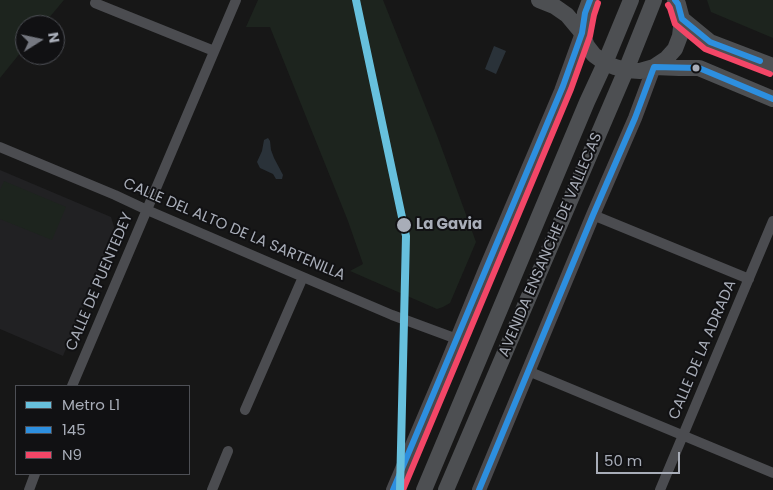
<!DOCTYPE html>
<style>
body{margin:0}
#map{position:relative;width:773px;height:490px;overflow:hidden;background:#171717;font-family:Poppins,sans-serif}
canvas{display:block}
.legend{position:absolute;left:15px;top:385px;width:175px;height:90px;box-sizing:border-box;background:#111113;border:1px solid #4d4f55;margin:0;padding:6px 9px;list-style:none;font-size:15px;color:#a8adb8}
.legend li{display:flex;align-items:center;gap:10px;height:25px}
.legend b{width:25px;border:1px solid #4d4f55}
.north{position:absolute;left:15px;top:15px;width:50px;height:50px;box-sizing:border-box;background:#111113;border:1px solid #4d4f55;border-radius:50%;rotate:80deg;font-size:14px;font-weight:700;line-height:20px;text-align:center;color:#a8adb8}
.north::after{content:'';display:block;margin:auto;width:18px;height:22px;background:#757880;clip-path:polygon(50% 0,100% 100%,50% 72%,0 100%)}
.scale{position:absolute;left:596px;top:452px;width:84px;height:22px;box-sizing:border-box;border:2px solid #a8adb8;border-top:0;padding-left:6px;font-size:15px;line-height:18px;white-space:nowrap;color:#a8adb8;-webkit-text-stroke:4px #111113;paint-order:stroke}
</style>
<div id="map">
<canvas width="773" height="490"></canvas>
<ul class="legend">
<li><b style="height:6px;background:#67c0dd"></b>Metro L1</li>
<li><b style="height:6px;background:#2d8fdf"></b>145</li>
<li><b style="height:6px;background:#f34667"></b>N9</li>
</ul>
<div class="north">N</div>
<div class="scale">50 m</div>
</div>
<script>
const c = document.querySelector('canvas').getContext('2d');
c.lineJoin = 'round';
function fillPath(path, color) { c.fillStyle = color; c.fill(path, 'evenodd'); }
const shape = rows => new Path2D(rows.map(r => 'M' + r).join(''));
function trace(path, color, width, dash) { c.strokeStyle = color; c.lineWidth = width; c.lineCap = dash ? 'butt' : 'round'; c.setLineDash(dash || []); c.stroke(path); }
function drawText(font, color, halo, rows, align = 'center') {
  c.font = font + ' Poppins,sans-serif'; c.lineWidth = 4; c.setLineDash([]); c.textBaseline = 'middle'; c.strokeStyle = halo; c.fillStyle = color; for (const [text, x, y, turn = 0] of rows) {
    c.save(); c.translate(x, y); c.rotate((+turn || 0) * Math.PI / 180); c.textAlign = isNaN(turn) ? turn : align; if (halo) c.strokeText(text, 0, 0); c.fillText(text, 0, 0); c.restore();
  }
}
fillPath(shape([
 [0,170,111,217,115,230,63,356,0,329]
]), '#212123');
fillPath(shape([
 [0,0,64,0,43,25,25,25,25,47,0,78],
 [258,0,383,0,438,138,476,242,450,303,443,307,437,309,350,271,363,264,348,221,270,27,246,27],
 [707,0,773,0,773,38,711,12],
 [4,181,66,207,52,240,0,219,0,190]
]), '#1d241e');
fillPath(shape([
 [494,46,506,51,496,74,485,69],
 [268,138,270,141,271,150,274,158,283,175,282,179,276,179,273,174,260,168,257,162,262,151,264,140]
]), '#2a3239');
trace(shape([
 [95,3,214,51],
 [0,147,115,195,147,210,303,277,392,315,457,339],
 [593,215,749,279],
 [528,371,773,473],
 [72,386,236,0],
 [245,410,303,277],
 [29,490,35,474],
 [212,490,228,451],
 [660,490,773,221]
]), '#4b4c50', 10);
trace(shape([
 [393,490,447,363,485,270,561,91,582,33],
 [479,490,593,215,635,118,654,67]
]), '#4a4a4e', 14);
trace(shape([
 [539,0,554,6,567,15,582,33,587,46,594,55,605,63,615,67,626,70,640,71,654,67,666,59,675,49,680,36,682,19,678,4,675,0],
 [682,19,710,42,773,66],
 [582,33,585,13,590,0],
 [654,67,679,68,699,68,773,99],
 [424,490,587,102,605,63,631,0],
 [446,490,626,70,654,0]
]), '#4d4f52', 16);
trace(shape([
 [675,0,678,4,682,19,710,42,760,61],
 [393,490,563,86,582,33,585,13,590,0],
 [479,490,593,215,635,118,654,67,699,68,773,99]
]), '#2d8fdf', 6);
trace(shape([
 [668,5,670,8,675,24,705,49,770,74],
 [403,490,571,89,590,36,594,15,598,3]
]), '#f34667', 6);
trace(shape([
 [356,0,406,236,400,490]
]), '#67c0dd', 8);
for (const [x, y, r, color] of [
 [696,68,4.5,"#a8adb8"],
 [404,225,8,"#a8adb8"]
]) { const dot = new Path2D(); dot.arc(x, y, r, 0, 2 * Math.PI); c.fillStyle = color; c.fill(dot); trace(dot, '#111113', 2); }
drawText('bold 15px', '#a8adb8', '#111113', [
 ["La Gavia",416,225]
], 'left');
drawText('15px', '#a8adb8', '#111113', [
 ["CALLE DEL ALTO DE LA SARTENILLA",234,230,23],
 ["AVENIDA ENSANCHE DE VALLECAS",551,245,-67],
 ["CALLE DE PUENTEDEY",100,282,-67],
 ["CALLE DE LA ADRADA",703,350,-67]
]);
</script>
